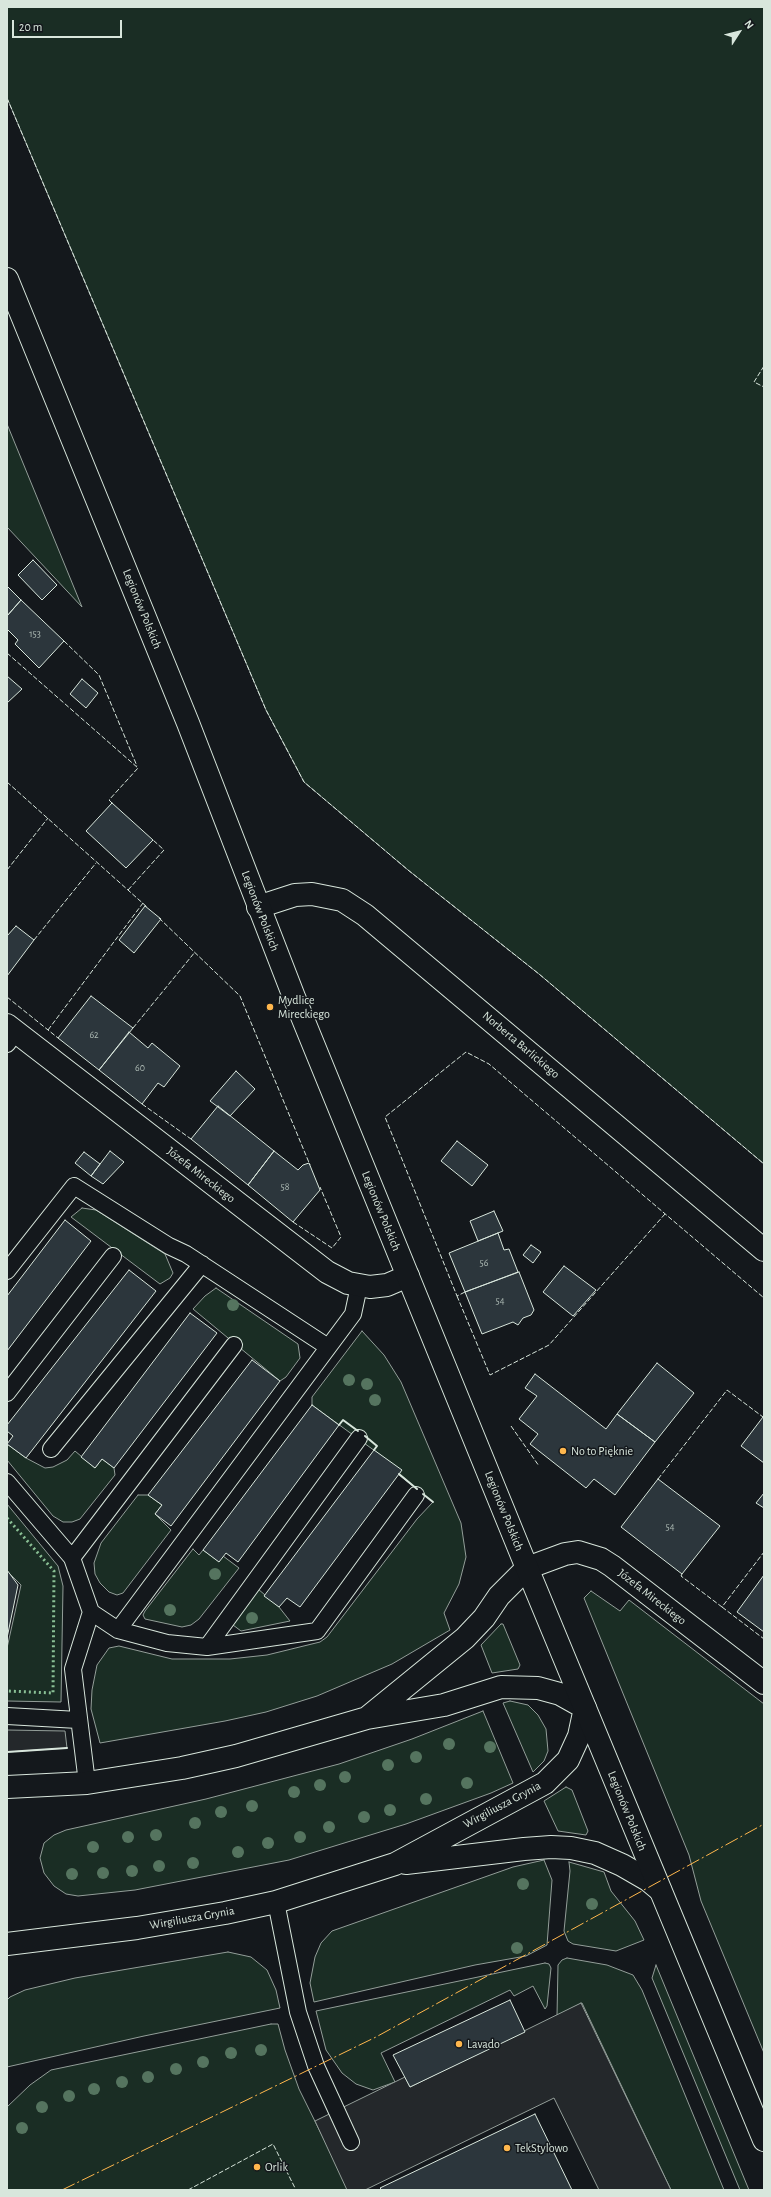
<!DOCTYPE html>
<meta charset="utf-8">
<style>
body{margin:0}
#map{position:relative;width:771px;height:2197px;overflow:hidden;background:#14181c;font-family:"Alegreya Sans",sans-serif}
canvas{display:block}
.frame{position:absolute;inset:0;border:8px solid #d8e6dc;pointer-events:none}
.north{position:absolute;left:719px;top:12px;width:40px;height:40px;-webkit-text-stroke:3px #14181c;paint-order:stroke;rotate:54deg;font-size:11px;font-weight:700;line-height:16px;text-align:center;color:#d8e6dc}
.north::after{content:'';display:block;margin:auto;width:14px;height:18px;background:#d8e6dc;clip-path:polygon(50% 0,100% 100%,50% 72%,0 100%)}
.scale{position:absolute;left:12px;top:20px;width:110px;height:18px;box-sizing:border-box;border:2px solid #d8e6dc;border-top:0;padding-left:5px;font-size:12px;line-height:14px;white-space:nowrap;color:#d8e6dc;-webkit-text-stroke:3px #14181c;paint-order:stroke}
</style>
<div id="map">
<canvas width="771" height="2197"></canvas>
<div class="frame"></div>
<div class="north">N</div>
<div class="scale">20 m</div>
</div>
<script>
const c = document.querySelector('canvas').getContext('2d');
c.lineJoin = 'round';
function fillPath(path, color) { c.fillStyle = color; c.fill(path, 'evenodd'); }
const shape = rows => new Path2D(rows.map(r => 'M' + r).join(''));
function trace(path, color, width, dash) { c.strokeStyle = color; c.lineWidth = width; c.lineCap = dash ? 'butt' : 'round'; c.setLineDash(dash || []); c.stroke(path); }
function drawText(font, color, halo, rows, align = 'center') {
  c.font = font + ' "Alegreya Sans",sans-serif'; c.lineWidth = 3; c.setLineDash([]); c.textBaseline = 'middle'; c.strokeStyle = halo; c.fillStyle = color; for (const [text, x, y, turn = 0] of rows) {
    c.save(); c.translate(x, y); c.rotate((+turn || 0) * Math.PI / 180); c.textAlign = isNaN(turn) ? turn : align; if (halo) c.strokeText(text, 0, 0); c.fillText(text, 0, 0); c.restore();
  }
}
const green = shape([
 [7,7,764,7,764,1164,539,974,408,870,304,782,266,710,7,98,7,7],
 [7,424,82,607,7,527,7,424],
 [82,1208,96,1210,165,1254,173,1273,170,1278,160,1284,71,1217,82,1208],
 [216,1288,298,1344,300,1358,286,1377,280,1381,193,1309,205,1296,216,1288],
 [362,1331,384,1355,401,1382,461,1523,466,1557,459,1584,444,1613,450,1630,392,1664,317,1696,266,1712,225,1721,100,1743,91,1709,92,1690,97,1665,109,1648,119,1646,172,1659,230,1659,267,1655,320,1642,327,1637,417,1519,433,1502,399,1475,401,1470,312,1405,312,1397,362,1331],
 [7,1444,26,1458,45,1468,53,1467,67,1460,75,1451,95,1468,102,1459,114,1468,115,1475,80,1519,72,1522,63,1522,53,1516,7,1460,7,1444],
 [138,1495,148,1495,162,1505,155,1514,171,1530,123,1593,117,1595,109,1592,100,1583,95,1574,94,1563,101,1543,138,1495],
 [7,1504,58,1566,63,1586,61,1702,7,1701,7,1648,21,1585,7,1571,7,1504],
 [193,1549,199,1555,203,1550,218,1561,223,1556,239,1568,199,1619,191,1625,182,1627,145,1619,143,1615,145,1611,193,1549],
 [258,1589,279,1607,290,1621,241,1631,233,1625,258,1589],
 [591,1591,620,1611,629,1600,764,1704,764,2053,701,1901,689,1855,584,1598,591,1591],
 [501,1624,503,1624,520,1665,518,1669,492,1673,481,1645,501,1624],
 [510,1701,528,1705,538,1715,546,1729,548,1751,544,1761,533,1772,503,1703,510,1701],
 [483,1711,513,1783,491,1793,406,1824,289,1860,135,1890,78,1896,66,1894,54,1886,44,1873,40,1858,44,1843,54,1835,66,1830,206,1799,339,1764,412,1739,483,1711],
 [566,1787,572,1790,588,1831,586,1835,558,1831,544,1801,566,1787],
 [544,1860,552,1880,547,1945,526,1956,475,1965,314,2002,310,1983,315,1957,321,1943,332,1931,513,1867,544,1860],
 [569,1862,604,1872,611,1891,635,1921,644,1940,616,1951,573,1944,568,1941,564,1931,570,1871,569,1862],
 [228,1952,251,1957,267,1970,276,1990,280,2008,144,2036,7,2067,7,2000,10,1997,25,1990,75,1978,228,1952],
 [567,1958,607,1965,633,1975,642,1990,724,2190,671,2190,582,2003,557,2016,558,1965,562,1960,567,1958],
 [545,1963,549,1964,551,1968,547,2006,545,2009,533,1986,514,1996,510,1990,381,2053,395,2082,373,2090,356,2084,342,2073,326,2050,316,2011,545,1963],
 [656,1965,749,2190,740,2190,652,1978,656,1965],
 [271,2024,278,2024,285,2050,299,2089,349,2190,7,2190,7,2107,30,2085,51,2070,271,2024]
]);
fillPath(green, '#1a2d24');
trace(green, '#939e99', 1);
const parking = shape([
 [7,1730,65,1731,67,1748,7,1752,7,1730],
 [581,2003,671,2190,599,2190,554,2098,365,2190,347,2190,315,2121,405,2077,410,2087,581,2003]
]);
fillPath(parking, '#24282b');
trace(parking, '#939e99', 1);
const building = shape([
 [33,560,57,585,42,600,18,575,33,560],
 [7,586,21,600,7,616,7,586],
 [21,600,64,641,39,668,15,644,18,640,7,629,7,616,21,600],
 [7,676,22,689,7,703,7,676],
 [82,679,98,693,86,708,70,694,82,679],
 [112,803,153,840,126,868,86,831,112,803],
 [145,906,161,919,134,953,119,940,145,906],
 [16,926,34,940,7,976,7,936,16,926],
 [91,996,133,1028,99,1070,58,1038,91,996],
 [129,1032,148,1048,152,1043,180,1066,164,1087,158,1083,142,1104,99,1070,129,1032],
 [236,1071,255,1089,230,1116,210,1101,236,1071],
 [218,1106,274,1151,248,1185,191,1139,218,1106],
 [457,1141,488,1165,472,1186,441,1161,457,1141],
 [110,1151,124,1162,103,1184,91,1176,110,1151],
 [274,1151,298,1170,303,1165,309,1163,320,1190,293,1222,248,1185,274,1151],
 [84,1152,100,1164,91,1176,75,1163,84,1152],
 [494,1211,503,1231,478,1241,470,1221,494,1211],
 [65,1220,91,1241,7,1351,7,1296,65,1220],
 [498,1233,504,1250,509,1249,518,1272,465,1292,449,1253,498,1233],
 [531,1245,541,1252,533,1263,523,1255,531,1245],
 [564,1266,596,1290,573,1316,543,1292,564,1266],
 [129,1270,156,1291,26,1458,7,1444,13,1436,7,1431,7,1425,129,1270],
 [519,1272,534,1310,531,1315,523,1318,518,1325,513,1322,482,1334,465,1292,519,1272],
 [190,1313,217,1333,114,1468,102,1459,95,1468,81,1457,190,1313],
 [252,1360,280,1381,171,1526,155,1514,162,1505,148,1495,252,1360],
 [657,1363,694,1393,655,1442,617,1414,657,1363],
 [535,1374,606,1429,617,1414,655,1442,615,1495,594,1479,586,1488,530,1444,538,1434,519,1419,537,1396,525,1388,535,1374],
 [312,1405,339,1425,238,1562,226,1553,219,1562,203,1550,312,1405],
 [763,1417,764,1418,764,1463,741,1446,763,1417],
 [374,1450,402,1470,300,1607,287,1598,279,1607,264,1596,374,1450],
 [658,1479,720,1526,682,1574,621,1527,658,1479],
 [764,1493,764,1508,756,1503,764,1493],
 [7,1570,18,1585,7,1638,7,1570],
 [764,1575,764,1632,737,1612,764,1575],
 [510,2000,525,2032,410,2087,393,2055,510,2000],
 [535,2114,572,2190,382,2190,380,2188,535,2114]
]);
fillPath(building, '#2c363c');
trace(building, '#d8e6dc', 1);
const service = shape([
 [7,1044,16,1032],
 [7,1271,74,1186,169,1246,186,1254,328,1347],
 [7,1393,113,1256],
 [51,1449,202,1264],
 [7,1482,72,1558,91,1612,118,1630,167,1643,207,1647,317,1631,416,1495],
 [72,1558,234,1345],
 [118,1630,353,1314,359,1286],
 [207,1647,359,1438],
 [7,1716,78,1720],
 [87,1783,73,1669,91,1612],
 [276,1902,298,2012,316,2066,351,2142]
]);
const minor = shape([
 [258,907,295,895,312,894,342,900,365,915,764,1250],
 [7,1025,327,1272,348,1283,370,1287,387,1285,408,1276],
 [368,1717,465,1638,484,1618,499,1596,527,1568,565,1554,578,1552,601,1559,612,1566,764,1683],
 [7,1787,87,1783,182,1768,236,1756,367,1718,444,1705,501,1687,538,1688,560,1694,585,1708,579,1736,568,1760,545,1783,395,1864,276,1902,225,1913,137,1928,7,1944],
 [406,1863,524,1849,551,1847,571,1848,595,1853,622,1865,648,1880,660,1890]
]);
const tertiary = shape([
 [7,279,188,723,294,997,527,1568,764,2140]
]);
trace(service, '#d8e6dc', 18);
trace(minor, '#d8e6dc', 24);
trace(tertiary, '#d8e6dc', 24);
trace(service, '#14181c', 16);
trace(minor, '#14181c', 22);
trace(tertiary, '#14181c', 22);
trace(shape([
 [7,1518,54,1571,53,1693,7,1691]
]), '#8ac095', 3, [2, 3]);
trace(shape([
 [7,98,266,710,304,782,408,870,539,974,764,1164],
 [764,366,754,382,764,387],
 [64,641,99,675,137,766],
 [7,653,138,768],
 [7,782,147,907],
 [112,803,109,800,138,768],
 [7,870,48,818],
 [128,890,164,850,153,840],
 [159,918,240,996,310,1165],
 [34,940,96,863],
 [7,997,58,1038],
 [133,1028,195,952],
 [48,1030,143,903],
 [142,1104,191,1139],
 [293,1222,332,1248,341,1237,320,1187],
 [465,1292,457,1296,385,1117,466,1052,489,1064,764,1298],
 [457,1296,490,1375,549,1345,665,1214],
 [511,1426,539,1466],
 [658,1479,727,1390,763,1417],
 [682,1574,681,1576,722,1607,764,1552],
 [722,1607,764,1639],
 [188,2190,273,2144,296,2190]
]), '#d8e6dc', 1, [5, 2]);
trace(shape([
 [339,1425,343,1420,358,1431],
 [365,1436,377,1446,374,1450],
 [399,1474,417,1489],
 [423,1494,433,1502],
 [7,1752,67,1748]
]), '#d8e6dc', 2);
trace(shape([
 [62,2190,376,2037,764,1824]
]), '#ffb74d', 1, [14, 3, 2, 3]);
c.fillStyle = '#55745f';
for (const [x, y] of [
 [233,1305],
 [349,1380],
 [367,1384],
 [375,1400],
 [215,1574],
 [170,1610],
 [252,1618],
 [449,1744],
 [490,1747],
 [416,1757],
 [388,1765],
 [345,1777],
 [467,1783],
 [320,1785],
 [294,1792],
 [426,1799],
 [252,1806],
 [390,1810],
 [221,1812],
 [364,1817],
 [195,1823],
 [329,1827],
 [156,1835],
 [128,1837],
 [300,1837],
 [268,1843],
 [93,1847],
 [238,1852],
 [193,1863],
 [159,1866],
 [132,1871],
 [103,1873],
 [72,1874],
 [523,1884],
 [592,1904],
 [517,1948],
 [261,2050],
 [231,2053],
 [203,2062],
 [176,2069],
 [148,2077],
 [122,2082],
 [94,2089],
 [69,2096],
 [42,2107],
 [22,2128]
]) { c.beginPath(); c.arc(x, y, 6, 0, 2 * Math.PI); c.fill(); }
for (const [x, y, r, color] of [
 [270,1007,4,"#ffb74d"],
 [563,1451,4,"#ffb74d"],
 [459,2044,4,"#ffb74d"],
 [507,2148,4,"#ffb74d"],
 [257,2167,4,"#ffb74d"]
]) { const dot = new Path2D(); dot.arc(x, y, r, 0, 2 * Math.PI); c.fillStyle = color; c.fill(dot); trace(dot, '#14181c', 1.5); }
drawText('10px', '#adbab4', null, [
 ["153",35,634],
 ["62",94,1035],
 ["60",140,1068],
 ["58",285,1187],
 ["56",484,1263],
 ["54",500,1301],
 ["54",670,1527]
]);
drawText('12px', '#d8e6dc', '#14181c', [
 ["Legionów Polskich",142,609,68],
 ["Legionów Polskich",260,911,69],
 ["Norberta Barlickiego",521,1045,40],
 ["Józefa Mireckiego",201,1175,38],
 ["Legionów Polskich",381,1211,68],
 ["Legionów Polskich",504,1511,68],
 ["Józefa Mireckiego",652,1597,38],
 ["Wirgiliusza Grynia",502,1805,-28],
 ["Legionów Polskich",627,1811,68],
 ["Wirgiliusza Grynia",192,1918,-10]
]);
drawText('12px', '#d8e6dc', '#14181c', [
 ["Mydlice",278,1000],
 ["Mireckiego",278,1014],
 ["No to Pięknie",571,1451],
 ["Lavado",467,2044],
 ["TekStylowo",515,2148],
 ["Orlik",265,2167]
], 'left');
</script>
